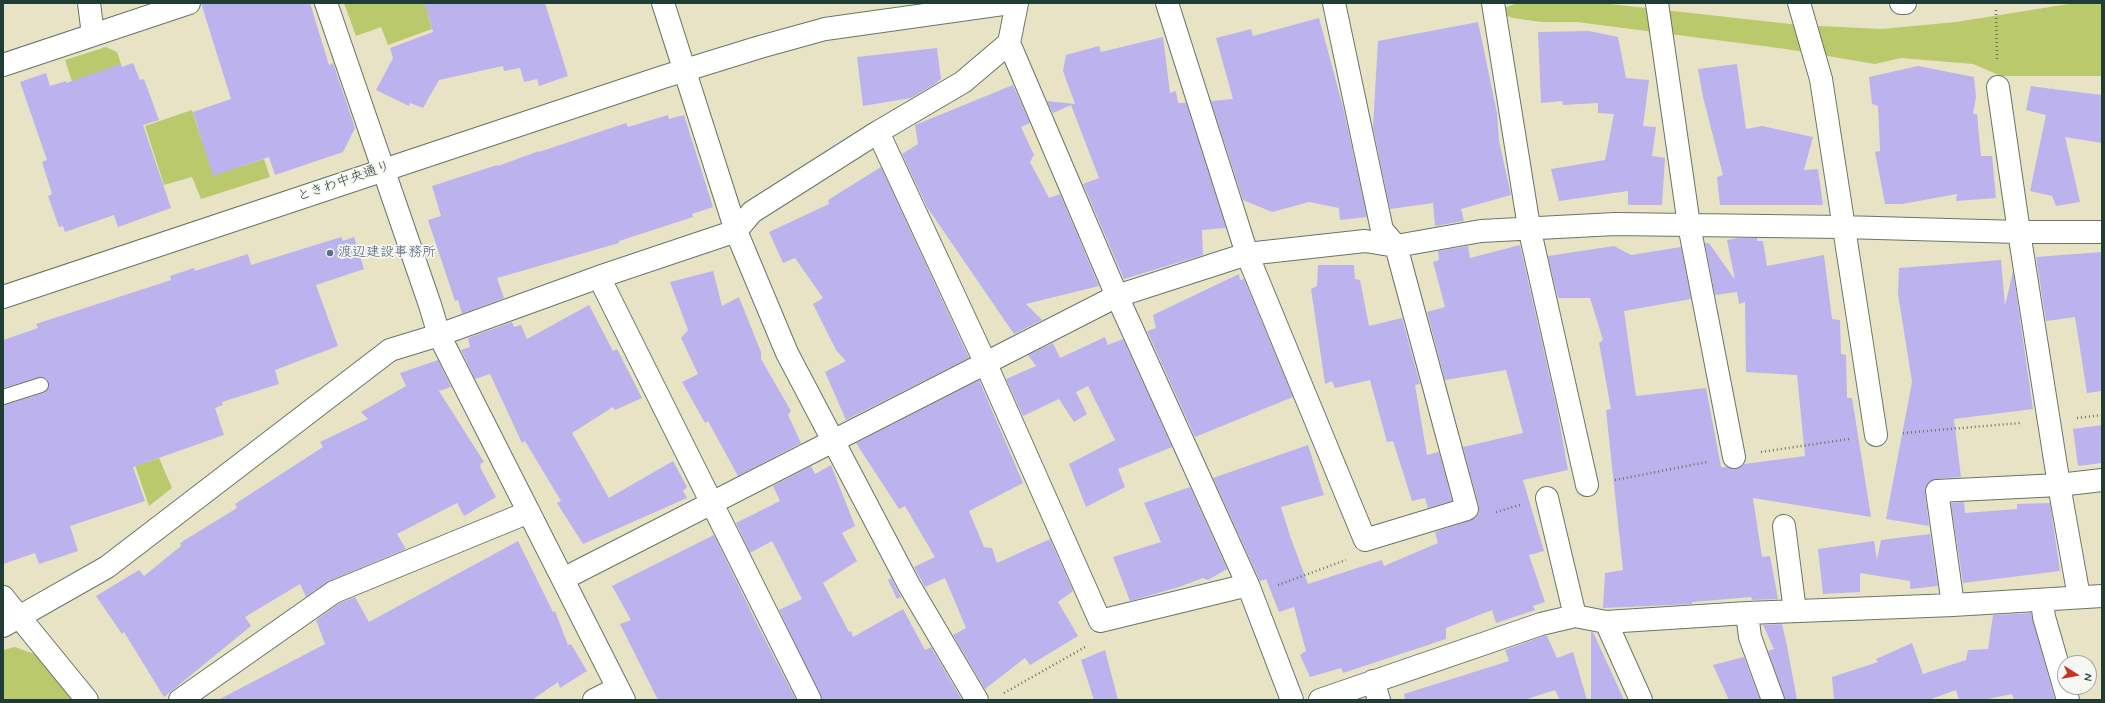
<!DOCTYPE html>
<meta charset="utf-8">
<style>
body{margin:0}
#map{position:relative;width:2105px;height:703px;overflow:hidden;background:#e9e3c5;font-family:Mynerve,sans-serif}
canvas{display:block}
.frame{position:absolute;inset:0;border:4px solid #1f3d34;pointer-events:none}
.north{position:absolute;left:2057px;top:655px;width:40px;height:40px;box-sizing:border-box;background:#f6f6f2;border:1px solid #a0aca6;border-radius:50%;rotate:101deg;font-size:11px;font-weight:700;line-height:16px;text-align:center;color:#1f3d34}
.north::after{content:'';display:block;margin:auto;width:14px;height:18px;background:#c8321e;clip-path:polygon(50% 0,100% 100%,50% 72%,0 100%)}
</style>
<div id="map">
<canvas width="2105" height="703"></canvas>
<div class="frame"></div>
<div class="north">N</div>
</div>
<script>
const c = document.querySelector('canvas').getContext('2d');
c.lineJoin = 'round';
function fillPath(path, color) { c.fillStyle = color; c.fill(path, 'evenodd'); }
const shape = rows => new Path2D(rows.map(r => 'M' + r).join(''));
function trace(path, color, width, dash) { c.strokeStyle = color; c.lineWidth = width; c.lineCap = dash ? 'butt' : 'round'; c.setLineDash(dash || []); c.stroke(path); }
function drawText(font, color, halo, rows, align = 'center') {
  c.font = font + ' Mynerve,"Klee One",sans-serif'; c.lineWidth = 3.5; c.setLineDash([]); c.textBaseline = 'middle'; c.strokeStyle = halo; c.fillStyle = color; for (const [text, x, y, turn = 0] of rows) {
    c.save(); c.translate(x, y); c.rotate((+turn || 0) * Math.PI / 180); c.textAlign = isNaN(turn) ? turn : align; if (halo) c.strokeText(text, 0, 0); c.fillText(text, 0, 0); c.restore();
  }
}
fillPath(shape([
 [344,3,425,3,432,29,388,45,381,27,356,36],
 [1518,3,1601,3,1799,25,1882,29,1956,22,2075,3,2102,3,2102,76,2001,76,1973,64,1901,58,1875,64,1786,49,1577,22,1541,22,1513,18,1495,11],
 [106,47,117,52,121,64,99,72,92,142,65,60],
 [192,110,201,138,221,173,264,159,270,177,201,199,192,177,164,185,145,126],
 [113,402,147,462,159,458,172,488,149,506],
 [15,647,37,655,73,700,3,700,3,650]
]), '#b9c96b');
fillPath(shape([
 [201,3,310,3,329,65,333,63,355,128,343,152,275,175,269,157,213,176,193,112,231,99],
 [425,3,545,3,568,76,539,86,537,79,524,82,520,68,504,71,503,66,439,80,423,108,410,103,409,106,376,90,393,58,390,48,433,32],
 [1319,18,1343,107,1367,217,1340,220,1339,208,1309,202,1272,212,1243,200,1211,101,1233,99,1216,38,1251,29,1253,36],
 [1478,22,1497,113,1499,141,1511,195,1461,209,1464,221,1435,226,1433,203,1390,209,1373,127,1378,41],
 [1589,31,1618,37,1626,78,1649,80,1643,126,1656,127,1652,156,1665,158,1662,205,1628,205,1628,191,1559,201,1551,169,1605,160,1614,114,1598,113,1598,103,1563,105,1562,101,1541,103,1538,32],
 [1163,37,1170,93,1176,91,1178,103,1186,103,1226,228,1202,230,1203,255,1124,279,1083,184,1099,178,1071,105,1053,113,1047,101,1075,104,1063,71,1066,55,1099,46,1101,52],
 [937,48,941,79,935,84,911,98,863,106,857,57],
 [133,63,140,80,144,79,159,120,143,125,171,208,118,227,114,215,65,232,63,226,59,227,48,196,52,194,42,162,47,160,20,82,46,73,50,86,66,81,66,83,121,64,122,67],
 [1737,64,1746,129,1762,126,1813,137,1804,170,1818,169,1823,205,1720,205,1717,177,1723,175,1703,97,1698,69],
 [1918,66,1974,77,1976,97,1973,114,1977,114,1981,156,1992,156,1996,198,1956,201,1957,194,1902,204,1885,204,1875,152,1880,151,1878,106,1872,104,1869,77],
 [1013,85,1030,123,1021,127,1034,155,1030,162,1049,198,1060,194,1099,286,1026,304,1042,320,1014,334,927,207,902,154,918,144,915,125],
 [2031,86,2052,89,2053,86,2053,89,2102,95,2102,143,2065,137,2080,202,2056,206,2052,196,2030,191,2046,115,2026,110],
 [668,115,669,119,684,115,713,207,692,214,693,217,619,241,619,243,497,278,504,298,462,314,458,300,455,301,428,220,441,216,432,186,497,165,498,166,539,151,539,152,626,123,628,127],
 [881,167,969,358,846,420,825,372,846,361,836,350,813,304,823,298,795,258,783,263,769,232,829,204,828,200],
 [341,237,343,241,354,237,364,269,316,285,338,346,275,370,279,384,222,402,223,405,215,408,224,435,133,467,145,501,70,526,78,551,39,564,35,553,3,564,3,405,44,393,49,386,47,379,42,377,3,388,3,340,38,328,36,324,171,280,170,276,194,268,195,271,248,254,251,265],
 [1738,238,1757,238,1757,241,1763,241,1767,266,1824,255,1832,319,1840,320,1841,354,1846,355,1847,398,1852,398,1871,517,1753,498,1762,557,1770,556,1778,599,1752,600,1751,597,1692,602,1692,604,1603,608,1605,573,1623,570,1606,410,1611,409,1599,343,1603,340,1590,298,1558,298,1548,256,1614,246,1631,255,1681,247,1691,299,1624,311,1636,396,1706,388,1721,467,1727,467,1736,469,1744,464,1805,456,1797,375,1746,372,1745,302,1739,304,1737,292,1715,295,1705,243,1709,243,1735,280,1727,240],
 [1520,245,1557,409,1568,470,1523,480,1544,551,1529,555,1545,602,1533,606,1535,610,1496,623,1492,610,1446,628,1446,639,1343,673,1341,668,1310,677,1300,655,1306,651,1294,607,1279,612,1266,579,1260,581,1213,478,1308,445,1324,495,1281,507,1290,536,1308,584,1382,560,1384,566,1438,543,1435,532,1476,518,1479,512,1479,506,1463,447,1523,433,1506,370,1445,380,1427,312,1445,307,1433,262,1439,260,1438,251,1468,246,1470,258],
 [2102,252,2102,391,2087,393,2075,317,2046,321,2036,257],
 [2001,260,2005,306,2013,271,2033,409,1954,419,1961,477,1936,479,1930,481,1926,486,1925,493,1929,526,1886,519,1912,382,1898,294,1899,268],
 [1318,265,1354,265,1355,279,1360,280,1369,326,1402,318,1420,384,1415,385,1427,455,1439,452,1452,501,1428,508,1425,498,1412,501,1393,441,1387,442,1370,380,1335,388,1332,381,1325,384,1311,289,1317,286],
 [713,271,722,306,739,297,761,352,761,359,791,411,788,415,801,443,738,476,708,421,705,423,682,382,698,374,681,338,688,330,670,282],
 [1239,274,1240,280,1244,279,1293,397,1195,437,1147,331,1156,328,1153,315],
 [589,305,613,351,617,349,642,398,615,410,613,407,572,433,609,498,673,461,687,487,683,491,687,498,583,544,557,503,561,501,525,441,522,443,490,374,475,379,461,350,470,347,468,338,512,322,514,327,521,325,527,339],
 [1105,337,1108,345,1123,339,1172,447,1118,469,1125,487,1086,507,1069,464,1115,440,1088,386,1076,392,1087,414,1074,422,1059,399,1023,416,1006,379,1036,366,1028,355,1053,343,1060,358],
 [438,360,451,387,439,391,484,462,480,464,481,466,480,467,496,497,464,516,457,503,397,534,406,549,329,581,306,597,300,584,245,617,251,626,164,697,124,632,122,634,96,596,139,570,144,576,181,546,180,543,237,508,235,504,323,447,320,442,368,419,361,412,406,386,400,373],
 [979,380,1023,483,969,511,984,547,992,548,997,563,1050,539,1073,591,1058,602,1078,636,1030,665,1025,658,985,689,953,635,966,628,945,578,925,587,914,567,935,557,905,506,899,509,856,443],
 [2102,425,2102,463,2078,466,2073,429],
 [831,465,855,526,842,533,857,561,823,583,849,632,851,631,853,637,903,609,925,650,931,647,962,700,822,700,779,610,802,599,772,541,750,553,736,523,780,501,773,486,811,466,815,474],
 [1190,487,1227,569,1208,580,1203,578,1179,587,1130,601,1113,557,1161,542,1144,503],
 [1964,502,1965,513,2017,509,2017,504,2050,503,2060,571,1963,583,1955,530,1957,530,1955,530,1951,503],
 [1930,534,1938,586,1910,589,1910,581,1860,573,1860,592,1823,594,1818,549,1874,541,1877,560,1881,540],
 [714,535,756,622,796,700,658,700,620,624,631,620,612,586],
 [518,541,553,612,555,611,568,645,571,644,587,671,560,688,558,682,532,700,218,700,325,644,316,620,340,603,355,597,369,622],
 [891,578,901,597,897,599,888,580],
 [2031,613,2055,700,2014,700,2012,694,1983,700,1959,700,1956,690,1931,699,1931,700,1834,700,1832,677,1878,662,1876,659,1912,643,1923,674,1966,660,1968,650,1988,649,1993,615],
 [1782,624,1787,646,1797,700,1785,700,1768,651,1774,649,1763,625],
 [1591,632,1593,632,1624,700,1591,700],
 [1544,636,1547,636,1557,658,1573,652,1587,700,1560,700,1555,690,1524,700,1405,700,1404,694,1509,661,1505,650],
 [1105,650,1118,700,1094,700,1081,660],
 [1744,657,1760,700,1729,700,1713,665]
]), '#bcb2ed');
const service = shape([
 [3,397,41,385]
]);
const minor = shape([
 [89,3,93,35],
 [326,3,430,305,439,335,624,700],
 [663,3,736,231,787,353,909,585,977,700],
 [1167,3,1247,254,1365,540,1467,509,1396,246,1382,230,1334,3],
 [1493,3,1529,227,1587,485],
 [1657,3,1689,225,1734,457],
 [1799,3,1821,79,1876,435],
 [1009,43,1117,296,1248,585,1292,700],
 [3,65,189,3],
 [1998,87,2019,232,2059,485,2079,597],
 [878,132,985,362,1100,621,1248,585],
 [599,277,810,700],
 [1547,498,1575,616],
 [1784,526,1795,611],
 [563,579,1117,296,1247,254,1365,241,1396,246,1481,231,1615,224,1842,227,2019,232,2102,232],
 [3,597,87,700],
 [2042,600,2044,617,2068,700],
 [1953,605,1937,491,2059,485,2102,480],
 [1747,613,1750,637,1773,700],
 [1606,622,1641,700],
 [3,626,107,567,390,350,439,335,599,277,736,231,752,212,878,132,963,82,1009,43,1017,3],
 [1373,681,1379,700],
 [180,700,334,592,529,512],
 [594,700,618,688],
 [1320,700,1541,624,1575,616,1606,622,1747,613,1953,605,2102,596]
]);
const tertiary = shape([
 [1901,3,1905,3],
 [3,297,663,77,760,47,825,29,1010,3]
]);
trace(service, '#667767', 16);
trace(minor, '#667767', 24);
trace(tertiary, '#667767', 24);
trace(shape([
 [1996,10,1997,59],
 [2077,418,2102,415],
 [1903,433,2020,423],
 [1761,452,1849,439],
 [1615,480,1707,462],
 [1496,512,1520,505],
 [1278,585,1346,560],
 [1004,693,1087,646]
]), '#667767', 2.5, [1, 3]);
trace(service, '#fff', 14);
trace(minor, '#fff', 22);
trace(tertiary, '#fff', 22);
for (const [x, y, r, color] of [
 [330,253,4,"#5c6f8a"]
]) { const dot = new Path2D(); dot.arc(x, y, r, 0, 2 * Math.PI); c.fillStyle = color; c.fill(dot); trace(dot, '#f6f6f2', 1.5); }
drawText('14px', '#1f3d34', '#f6f6f2', [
 ["ときわ中央通り",344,182,-19]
]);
drawText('14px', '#4e5e75', '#f6f6f2', [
 ["渡辺建設事務所",338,253]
], 'left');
</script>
